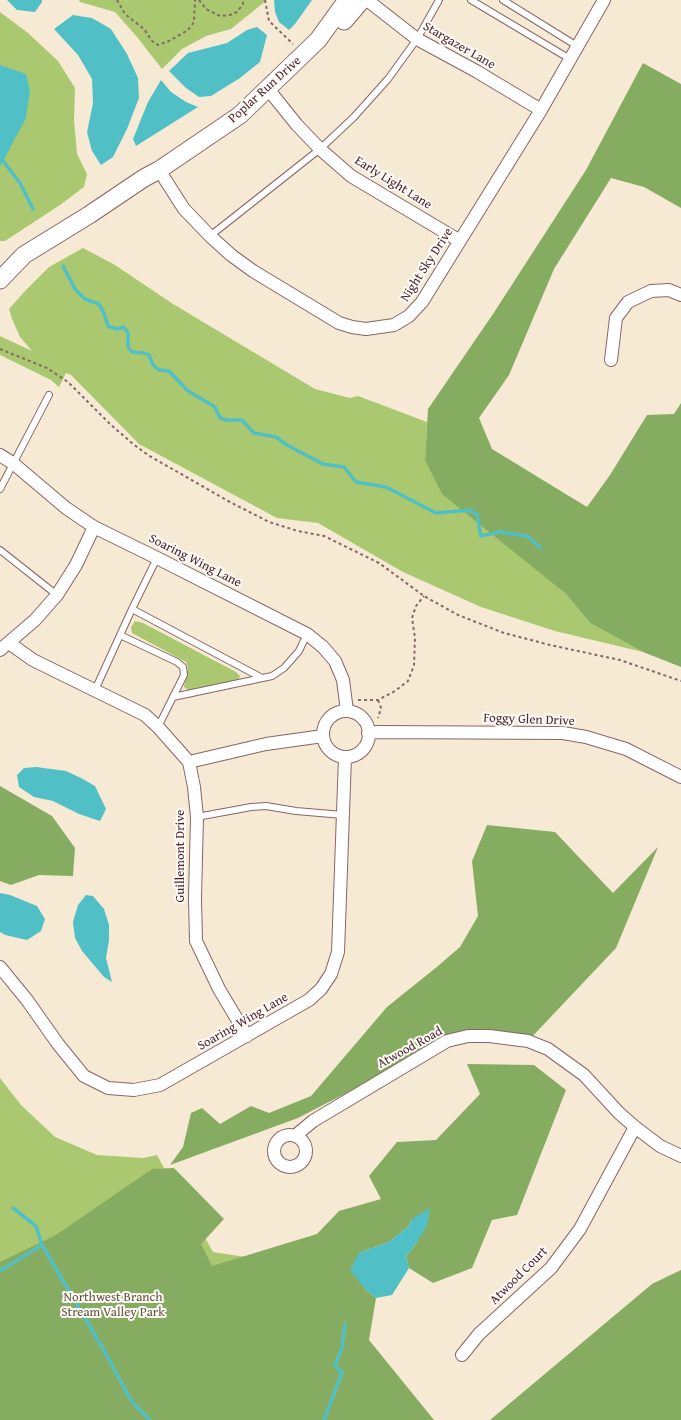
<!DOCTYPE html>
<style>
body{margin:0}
canvas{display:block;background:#f6ead5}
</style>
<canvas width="681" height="1420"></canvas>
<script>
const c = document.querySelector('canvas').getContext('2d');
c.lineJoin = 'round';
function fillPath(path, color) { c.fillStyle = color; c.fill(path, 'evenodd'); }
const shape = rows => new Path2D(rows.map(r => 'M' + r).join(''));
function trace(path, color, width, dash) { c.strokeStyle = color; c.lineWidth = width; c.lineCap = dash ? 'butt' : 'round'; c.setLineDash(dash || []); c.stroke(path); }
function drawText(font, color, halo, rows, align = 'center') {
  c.font = font + ' "Gentium Book Plus",serif'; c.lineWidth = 4; c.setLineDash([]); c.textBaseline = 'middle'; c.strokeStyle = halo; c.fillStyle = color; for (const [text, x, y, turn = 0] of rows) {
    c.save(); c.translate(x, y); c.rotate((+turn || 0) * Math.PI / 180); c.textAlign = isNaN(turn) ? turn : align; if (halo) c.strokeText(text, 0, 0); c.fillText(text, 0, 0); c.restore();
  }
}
fillPath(shape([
 [79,0,267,0,231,29,206,36,182,49,162,69,137,37,115,12,80,2],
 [0,12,28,33,58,61,75,88,74,120,77,154,87,174,84,187,60,205,5,241,0,241],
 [83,248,115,265,173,304,315,389,350,398,358,396,427,422,425,460,565,593,590,623,643,652,555,631,481,607,403,572,318,523,277,518,139,444,71,375,66,373,59,387,51,380,0,355,0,336,32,351,20,337,12,319,9,309,25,291,49,267],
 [135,621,143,623,236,672,240,676,238,680,234,682,188,690,184,687,188,668,186,662,132,633,131,627],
 [0,1078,21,1105,55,1137,97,1155,143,1158,157,1155,172,1183,174,1182,213,1252,291,1264,0,1420]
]), '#a9c870');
fillPath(shape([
 [643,63,681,84,681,208,644,187,611,178,554,269,509,375,479,418,492,449,587,507,610,475,647,415,674,414,681,403,681,667,643,652,590,623,565,593,442,494,425,460,428,409,493,314,586,170],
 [0,786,52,816,75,848,73,876,39,875,11,885,0,881],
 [487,825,555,832,613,893,658,847,616,948,528,1041,447,1041,298,1118,170,1165,183,1147,191,1113,202,1108,220,1124,251,1106,269,1113,311,1096,387,1007,438,966,460,947,478,916,472,861],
 [467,1064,534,1065,566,1090,517,1215,492,1220,472,1268,433,1283,409,1268,406,1257,417,1242,412,1219,409,1226,389,1242,359,1253,365,1289,376,1298,369,1340,434,1420,0,1420,0,1262,56,1235,152,1169,174,1168,224,1219,201,1244,212,1266,317,1234,339,1211,381,1199,369,1176,397,1142,436,1140,480,1094],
 [681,1270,681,1420,490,1420,652,1284]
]), '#86ac62');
fillPath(shape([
 [7,0,42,0,42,2,35,12,17,10],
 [274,0,312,0,295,24,289,30,279,22,275,12],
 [73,15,92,18,111,29,127,54,138,78,139,98,127,129,113,157,101,165,92,151,87,132,93,103,92,79,78,55,54,29],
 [257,27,267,35,260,62,240,78,211,96,199,97,186,88,169,71,188,53,227,43,247,30],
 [0,65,26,74,30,91,26,118,0,167],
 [161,80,171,92,186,102,198,107,136,146,133,139,148,102],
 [36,767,66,771,81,778,95,786,106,809,100,821,79,814,53,801,34,797,19,787,17,775,24,768],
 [0,893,10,895,37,906,45,919,41,931,27,940,5,935,0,932],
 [86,895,93,896,104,909,109,925,109,940,106,958,112,982,104,977,82,951,75,938,73,922,78,905],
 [430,1208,427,1226,417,1242,406,1257,409,1268,392,1295,376,1298,365,1289,350,1270,359,1253,389,1242,409,1226,412,1219]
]), '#51c0c6');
trace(shape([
 [0,157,20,183,33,209],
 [63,266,75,289,85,299,99,304,104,313,108,326,117,329,124,327,128,333,128,347,132,352,144,353,149,355,153,365,159,370,169,371,188,391,215,407,220,418,227,420,242,420,254,433,276,437,287,445,323,464,344,467,356,482,386,487,436,513,470,510,477,515,481,536,500,532,527,536,541,548],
 [13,1208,36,1226,42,1245],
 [0,1271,42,1245,102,1347,132,1402,150,1420],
 [324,1420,342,1373,335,1365,342,1348,345,1324]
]), '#51c0c6', 3.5);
const lane = shape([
 [471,0,570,59],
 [503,0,577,46],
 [210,236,320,149,354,117,388,79,417,39,439,0],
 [0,489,49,395],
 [0,550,57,595],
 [132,609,262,678],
 [120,635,177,662,183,667,184,675,158,727],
 [95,690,132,609,157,558],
 [173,697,272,676,284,668,299,651,307,634],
 [197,817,251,807,266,806,296,811,343,815]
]);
const street = shape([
 [367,0,417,39,476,71,541,110],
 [268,89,297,125,320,149,351,176,460,241],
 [159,170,184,209,210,236,231,255,253,271,339,323,352,327,366,329,394,325,409,316,422,302,541,110,604,0],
 [611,360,616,318,628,302,651,291,669,290,681,295],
 [0,455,14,464,66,508,94,527,157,558,307,634,323,647,335,661,343,680,347,711],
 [9,643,33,660,145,715,158,727,189,762,194,787,197,817,195,898,196,941,219,989,247,1036],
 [0,650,35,620,57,595,76,565,94,527],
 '323 734a23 23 0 1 1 46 0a23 23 0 1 1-46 0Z',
 [368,733,378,732,563,733,586,737,626,749,681,777],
 [189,762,266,744,323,736],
 [0,967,27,1000,58,1044,84,1076,108,1088,134,1090,160,1085,309,1000,321,989,331,974,338,952,345,757],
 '274 1151a16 16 0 1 1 32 0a16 16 0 1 1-32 0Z',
 [295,1136,313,1121,447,1041,468,1036,489,1036,528,1041,548,1049,584,1075,619,1113,635,1127,660,1146,681,1156],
 [462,1355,479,1334,551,1268,580,1229,635,1127]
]);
const secondary = shape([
 [344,21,362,0],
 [0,280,24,255,89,215,144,178,159,170,240,115,318,40,347,0]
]);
trace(lane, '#866666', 8);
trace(street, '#866666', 14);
trace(secondary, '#866666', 19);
trace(shape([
 [117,0,125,14,144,29,152,41,158,45,169,41,188,30,194,22,195,0],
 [199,0,206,9,220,16,230,15,237,12,243,4,243,0],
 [265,0,269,21,293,44],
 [0,349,47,368,68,382,110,424,133,444,148,455,228,501,269,522,298,531,324,536,379,563,424,596,458,615,504,633,550,645,620,660,681,681],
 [358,700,378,700,395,691,408,681,414,665,415,638,412,618,416,606,424,596],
 [378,700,381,708,378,718]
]), '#866666', 2, [3, 3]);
trace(lane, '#fff', 6);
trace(street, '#fff', 12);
trace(secondary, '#fff', 17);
drawText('13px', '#4a1f2b', '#fdfcf7', [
 ["Stargazer Lane",459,46,30],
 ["Poplar Run Drive",265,90,-42],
 ["Early Light Lane",393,183,32],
 ["Night Sky Drive",427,265,-57],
 ["Soaring Wing Lane",195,561,27],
 ["Foggy Glen Drive",529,720,2],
 ["Guillemont Drive",181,856,-90],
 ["Soaring Wing Lane",243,1022,-30],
 ["Atwood Road",410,1048,-29],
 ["Atwood Court",519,1276,-45]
]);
drawText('13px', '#665240', '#fdfcf7', [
 ["Northwest Branch",113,1298],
 ["Stream Valley Park",113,1313]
]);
</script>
